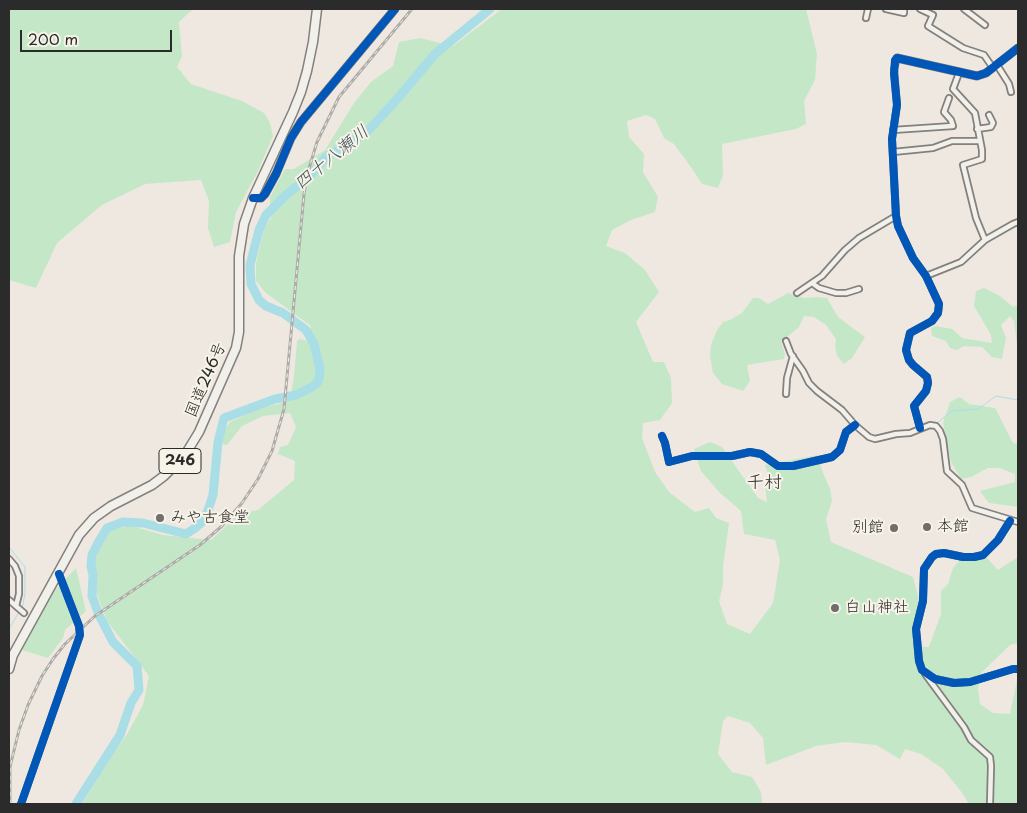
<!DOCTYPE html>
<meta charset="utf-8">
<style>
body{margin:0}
#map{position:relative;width:1027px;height:813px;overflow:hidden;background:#efe8e1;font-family:"Playpen Sans",sans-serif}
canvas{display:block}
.frame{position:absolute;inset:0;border:10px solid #2b2b2b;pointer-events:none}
.scale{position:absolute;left:20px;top:30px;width:152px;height:22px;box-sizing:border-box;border:2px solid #2b2b2b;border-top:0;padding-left:6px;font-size:15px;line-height:18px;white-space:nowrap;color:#2b2b2b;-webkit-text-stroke:4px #f7f3e8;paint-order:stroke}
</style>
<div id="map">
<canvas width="1027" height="813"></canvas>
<div class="frame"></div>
<div class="scale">200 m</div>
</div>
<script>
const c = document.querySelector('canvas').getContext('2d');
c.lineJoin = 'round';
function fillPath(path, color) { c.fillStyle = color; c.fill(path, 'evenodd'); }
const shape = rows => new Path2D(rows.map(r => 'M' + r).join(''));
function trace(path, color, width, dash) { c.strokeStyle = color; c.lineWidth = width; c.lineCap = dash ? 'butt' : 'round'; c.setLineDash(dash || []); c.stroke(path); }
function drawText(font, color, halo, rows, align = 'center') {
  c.font = font + ' "Playpen Sans","Klee One",sans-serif'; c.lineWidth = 4; c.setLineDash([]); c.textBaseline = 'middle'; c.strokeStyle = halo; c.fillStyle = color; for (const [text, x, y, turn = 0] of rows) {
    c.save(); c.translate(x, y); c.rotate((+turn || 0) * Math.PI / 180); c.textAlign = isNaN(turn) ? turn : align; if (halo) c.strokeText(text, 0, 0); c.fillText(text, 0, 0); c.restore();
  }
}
fillPath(shape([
 [9,9,193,9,179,22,182,56,177,67,191,84,242,101,264,113,270,123,273,136,257,173,236,212,230,242,214,247,208,228,209,201,201,180,145,184,102,205,57,243,36,288,9,280],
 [502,9,806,9,817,54,815,80,804,101,806,124,796,129,722,144,723,175,718,188,702,184,691,167,674,144,664,138,655,119,646,115,627,121,629,137,644,154,643,172,658,197,655,212,631,220,612,230,606,246,625,253,645,270,659,292,636,322,653,362,664,362,671,378,672,403,660,420,643,423,642,438,655,472,669,492,695,512,709,508,716,518,729,523,723,566,723,585,719,601,727,624,750,634,773,603,780,560,775,540,744,534,741,511,720,493,701,471,694,449,710,442,722,447,758,498,767,502,765,484,769,477,765,465,818,455,823,473,830,489,832,501,826,519,831,542,913,577,919,600,916,647,929,647,941,614,941,591,948,584,953,568,960,560,987,558,998,570,1018,557,1018,643,1010,645,981,673,978,689,980,704,993,713,1010,714,1017,680,1018,680,1018,804,969,804,963,794,943,769,921,754,905,749,900,759,876,745,845,742,816,746,766,765,763,738,750,723,728,716,723,721,718,754,732,772,752,777,761,792,762,804,60,804,82,804,110,757,126,736,143,705,149,676,107,621,96,591,94,566,102,538,112,529,132,526,163,535,211,540,239,514,258,510,294,480,295,461,278,454,280,447,288,445,296,427,290,413,263,416,242,426,227,445,221,444,224,431,230,422,258,409,290,401,294,376,297,341,300,339,308,341,311,326,266,293,256,281,256,263,264,229,271,218,270,197,285,169,294,169,325,150,354,103,371,82,393,66,399,42,420,38,453,46],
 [984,288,1000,296,1013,307,1018,305,1018,352,1014,321,1010,316,1001,325,1006,338,1002,359,992,357,982,347,964,346,957,350,950,348,946,341,932,336,931,328,936,326,952,329,962,338,992,343,991,335,974,306,976,291],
 [788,293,804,298,818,297,827,298,838,317,865,337,852,358,844,364,837,356,835,346,836,339,826,325,814,317,804,316,799,327,781,342,785,354,784,359,747,365,750,381,743,391,722,384,713,373,710,356,711,345,717,330,723,322,730,320,742,313,753,298,759,298,768,304],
 [960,397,969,404,995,408,1013,443,1018,444,1018,507,989,503,980,491,1015,482,1015,474,1000,468,988,468,971,477,961,479,951,462,943,423,950,402],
 [76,568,86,611,65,630,63,638,48,658,22,650,55,590]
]), '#c4e7c8');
trace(shape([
 [937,423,952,411,978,409,996,396,1018,400],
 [9,547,25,567,25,594,22,609],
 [9,629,19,612]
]), '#a9dee7', 1);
trace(shape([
 [76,804,120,735,131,703,139,690,137,666,113,642,99,615,92,596,93,575,91,566,92,555,99,541,107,528,123,522,143,523,186,534,195,528,203,521,208,510,213,495,218,442,224,418,275,399,296,395,312,387,317,383,319,379,320,369,314,344,306,330,283,313,266,306,259,300,251,284,250,265,259,230,266,215,286,195,309,177,326,157,366,133,398,98,435,54,490,9]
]), '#a9dee7', 9);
const minor = shape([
 [886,9,904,13,904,9],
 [920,9,933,15,928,26,963,48,984,55,993,68],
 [964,9,985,25],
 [866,18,868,9],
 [897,58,894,69,897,105,892,139,896,216,898,226,913,258,926,276,939,304,938,313,932,321,910,333,906,350,909,360,913,365,927,377,928,383,926,391,914,406,920,428],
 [997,65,1009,84,1011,92],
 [959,73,953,89,975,113,982,150,982,159,963,165,976,218,985,240],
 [977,129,991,127,993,123,989,115],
 [893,130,953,126,951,120,944,112,949,98],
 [893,152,933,148,952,141,979,141],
 [926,276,961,262,985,240,1013,224,1018,222],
 [812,283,819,288,836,293,846,293,859,289],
 [797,293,822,276,845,250,859,238,896,216],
 [786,341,791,354,803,371,809,383,817,391,842,410,855,425,869,437,875,439,896,434,910,433,930,425,936,426,940,431,943,439,947,471,962,485,972,508,1018,522],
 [786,394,787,378,793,356],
 [662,436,665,443,669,462,692,456,732,456,750,452,761,454,778,466,793,466,832,457,840,450,846,432,855,425],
 [1010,521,998,540,983,555,974,557,963,557,944,553,936,554,932,557,924,569,923,601,916,629,917,639,919,661,922,670,935,679,954,683,970,682,1013,669,1018,669],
 [9,559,15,566,19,576,19,594,16,606],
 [9,600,24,613],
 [925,674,964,727,971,740,990,757,991,766,990,804],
 [21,804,80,635,79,626,59,574]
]);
const tertiary = shape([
 [897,58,977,76,986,73,1018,48],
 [253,198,261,198,265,194,276,174,291,138,301,122,395,9]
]);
const trunk = shape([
 [9,669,13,655,79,535,94,518,111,506,152,485,164,476,185,455,199,432,236,348,239,332,239,256,244,224,253,198,293,112,301,92,307,71,313,42,317,9]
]);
trace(minor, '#83807d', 8);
trace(tertiary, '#83807d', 9);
trace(trunk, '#83807d', 11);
trace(minor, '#f2f0eb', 4.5);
trace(tertiary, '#f2f0eb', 5.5);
trace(trunk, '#f2f0eb', 8);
const rail = shape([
 [10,804,10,767,19,730,28,705,42,676,53,659,65,644,95,616,200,545,222,526,242,503,258,479,272,451,284,409,304,194,307,175,317,142,339,97,412,9]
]);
trace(rail, '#aeaca9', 3);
trace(rail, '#f7f3e8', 1, [4]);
trace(shape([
 [253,198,261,198,265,194,276,174,291,138,301,122,395,9],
 [920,428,914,406,926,391,928,383,927,377,913,365,909,360,906,350,910,333,932,321,938,313,939,304,926,276,913,258,898,226,896,216,892,139,897,105,894,74,895,60,897,58,977,76,986,73,1018,48],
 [662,436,665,443,669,462,692,456,732,456,750,452,761,454,778,466,793,466,832,457,840,450,846,432,855,425],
 [1010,521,998,540,983,555,974,557,963,557,944,553,936,554,932,557,924,569,923,601,916,629,917,639,919,661,922,670,935,679,954,683,970,682,1013,669,1018,669],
 [21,804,80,635,79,626,59,574]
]), '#0057b8', 8);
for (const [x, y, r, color] of [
 [160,518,5,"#706d6b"],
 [927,527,5,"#706d6b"],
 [894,528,5,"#706d6b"],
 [835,608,5,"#706d6b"]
]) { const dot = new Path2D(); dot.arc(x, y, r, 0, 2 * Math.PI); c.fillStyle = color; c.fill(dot); trace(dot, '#f7f3e8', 2); }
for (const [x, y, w] of [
 [180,461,42]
]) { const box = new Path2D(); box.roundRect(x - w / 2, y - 12.5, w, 25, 4); c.fillStyle = '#f7f3e8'; c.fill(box); trace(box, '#2b2b2b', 1); }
drawText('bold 15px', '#2b2b2b', null, [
 ["246",180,461]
]);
drawText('16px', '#2b2b2b', '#f7f3e8', [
 ["国道246号",206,380,-67]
]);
drawText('16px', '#2b2b2b', '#f7f3e8', [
 ["みや古食堂",170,518],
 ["本館",937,527],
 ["別館",884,528,"right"],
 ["白山神社",845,608]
], 'left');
drawText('italic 18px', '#43575a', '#f7f3e8', [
 ["四十八瀬川",332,158,-39]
]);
drawText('18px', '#2b2b2b', '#f7f3e8', [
 ["千村",764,483]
]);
</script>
